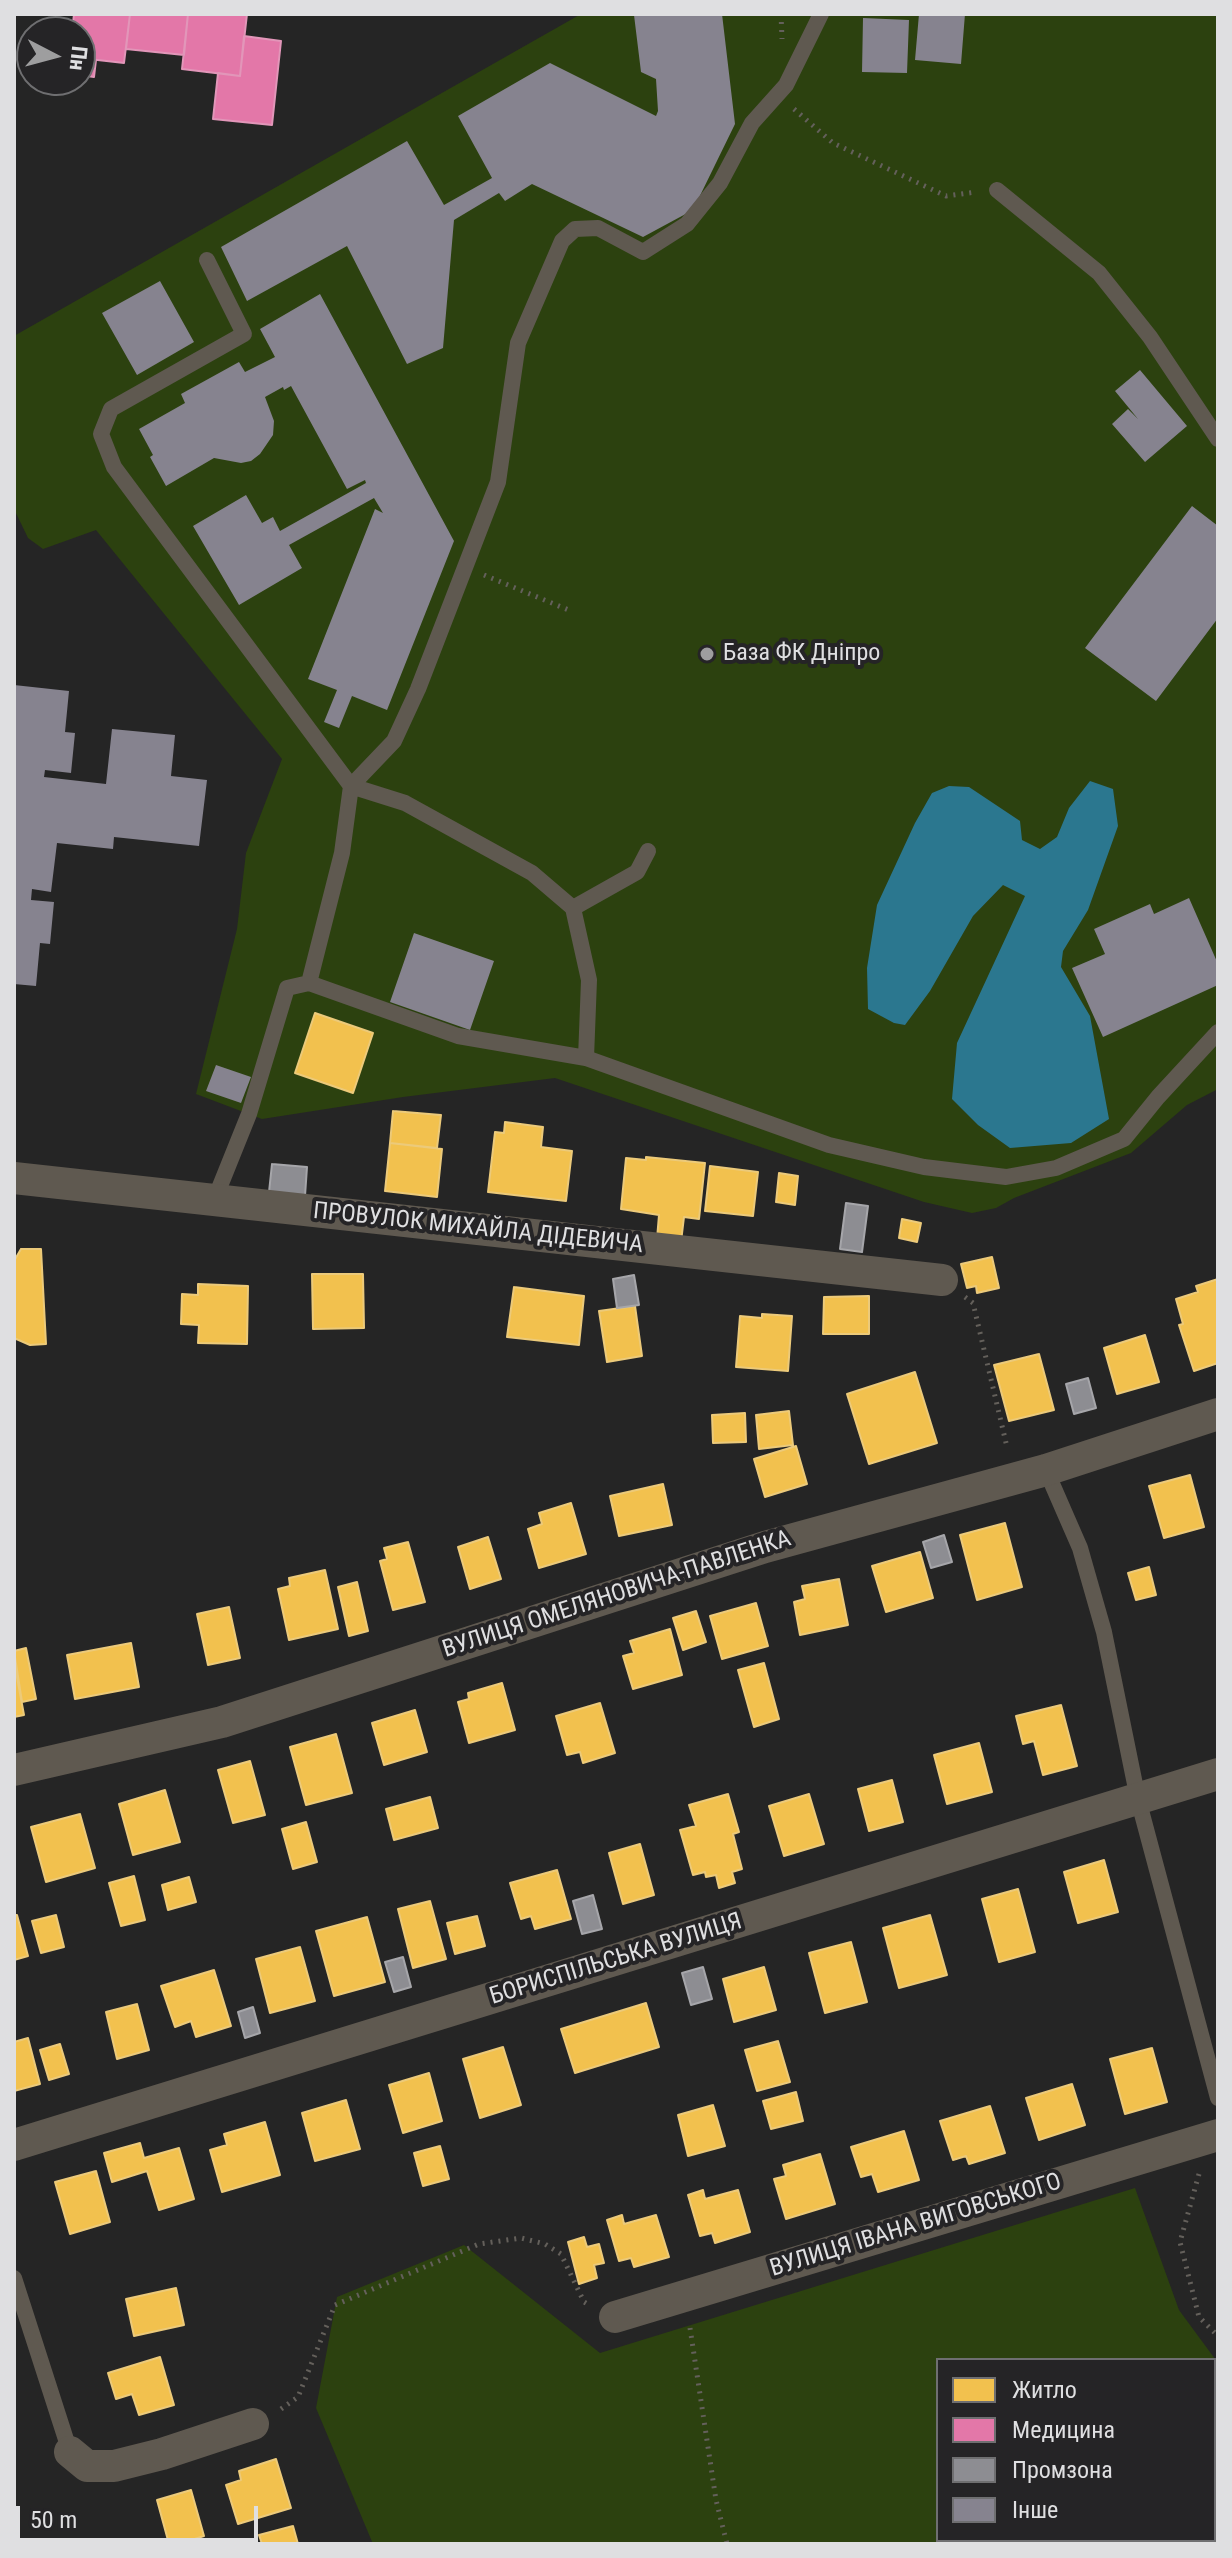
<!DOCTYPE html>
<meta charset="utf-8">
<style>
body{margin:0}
#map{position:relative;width:1232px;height:2558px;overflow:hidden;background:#252525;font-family:"Roboto Condensed",sans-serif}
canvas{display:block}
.frame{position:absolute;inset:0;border:16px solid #dfdfe1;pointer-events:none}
.legend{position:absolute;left:936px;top:2358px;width:280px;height:184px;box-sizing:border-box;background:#252426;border:2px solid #6f6f71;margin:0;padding:10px 14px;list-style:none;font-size:24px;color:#dfdfe1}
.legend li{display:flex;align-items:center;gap:16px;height:40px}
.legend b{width:40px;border:2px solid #6f6f71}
.north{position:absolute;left:16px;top:16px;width:80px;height:80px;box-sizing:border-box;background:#252426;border:2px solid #6f6f71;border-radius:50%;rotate:96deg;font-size:22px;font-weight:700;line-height:32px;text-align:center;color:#dfdfe1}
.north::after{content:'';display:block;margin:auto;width:28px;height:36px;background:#9e9e9f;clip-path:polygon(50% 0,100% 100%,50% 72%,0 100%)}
.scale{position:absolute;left:16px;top:2506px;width:242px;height:36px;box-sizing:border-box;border:4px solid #dfdfe1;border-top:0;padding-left:10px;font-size:24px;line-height:28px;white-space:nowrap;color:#dfdfe1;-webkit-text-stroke:6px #252426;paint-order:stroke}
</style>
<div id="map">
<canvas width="1232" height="2558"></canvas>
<div class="frame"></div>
<ul class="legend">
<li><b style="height:22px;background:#f2c14e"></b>Житло</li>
<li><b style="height:22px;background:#e377a8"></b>Медицина</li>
<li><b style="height:22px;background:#8d8d92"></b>Промзона</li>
<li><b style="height:22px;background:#86838f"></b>Інше</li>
</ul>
<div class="north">Пн</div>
<div class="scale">50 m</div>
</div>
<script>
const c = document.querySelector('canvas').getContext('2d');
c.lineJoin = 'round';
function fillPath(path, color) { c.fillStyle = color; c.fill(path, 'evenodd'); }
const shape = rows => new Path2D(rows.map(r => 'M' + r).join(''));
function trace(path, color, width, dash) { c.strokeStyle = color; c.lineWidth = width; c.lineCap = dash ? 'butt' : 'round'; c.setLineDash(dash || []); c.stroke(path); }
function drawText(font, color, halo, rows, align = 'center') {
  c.font = font + ' "Roboto Condensed",sans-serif'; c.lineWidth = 8; c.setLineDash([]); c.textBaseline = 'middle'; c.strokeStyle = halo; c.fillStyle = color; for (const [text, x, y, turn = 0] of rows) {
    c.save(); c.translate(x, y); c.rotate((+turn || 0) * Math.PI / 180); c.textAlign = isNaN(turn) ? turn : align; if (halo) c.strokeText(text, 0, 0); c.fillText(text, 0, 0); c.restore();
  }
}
fillPath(shape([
 [581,14,1218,14,1218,1089,1187,1105,1131,1153,1014,1198,996,1208,972,1213,924,1202,555,1078,403,1097,262,1119,196,1094,237,929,246,853,282,759,96,530,43,549,28,538,14,509,14,336],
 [1135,2188,1179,2310,1218,2363,1218,2544,373,2544,316,2408,337,2297,464,2245,600,2353],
 [1214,2360,1214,2540,938,2540,938,2360]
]), '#2c410f');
fillPath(shape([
 [1090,781,1113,789,1118,826,1088,910,1063,951,1061,967,1090,1016,1109,1119,1071,1143,1010,1148,978,1125,952,1099,957,1043,1025,896,1003,885,973,916,930,991,905,1025,894,1023,868,1009,867,968,877,905,915,823,932,793,949,786,969,787,1020,821,1022,840,1040,849,1057,837,1069,808]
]), '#2b778f');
const homes = shape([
 [315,1013,373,1033,353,1093,295,1073,315,1013],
 [393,1111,441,1115,437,1148,390,1143,393,1111],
 [505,1122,543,1127,541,1147,572,1151,566,1201,488,1192,495,1132,504,1133,505,1122],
 [390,1143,442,1149,437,1197,385,1191,390,1143],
 [646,1157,705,1163,699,1219,684,1217,681,1242,657,1239,659,1215,621,1209,626,1158,646,1160,646,1157],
 [710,1166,758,1172,753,1216,705,1211,710,1166],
 [779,1173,798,1176,795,1205,776,1202,779,1173],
 [902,1219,921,1223,917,1242,899,1238,902,1219],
 [21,1249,41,1249,46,1344,30,1345,14,1338,14,1261,21,1249],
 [992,1257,999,1288,977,1293,976,1286,967,1288,961,1264,992,1257],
 [312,1274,363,1274,364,1328,313,1329,312,1274],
 [1218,1279,1218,1363,1194,1371,1179,1325,1183,1324,1176,1299,1198,1292,1196,1286,1218,1279],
 [198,1284,248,1286,247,1344,198,1343,199,1325,181,1324,182,1294,198,1295,198,1284],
 [514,1287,584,1296,579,1345,507,1337,514,1287],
 [869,1296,869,1334,823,1334,824,1297,869,1296],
 [635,1306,642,1356,607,1362,599,1311,635,1306],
 [762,1314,792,1316,788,1371,736,1367,740,1316,762,1318,762,1314],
 [1145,1335,1159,1382,1117,1394,1104,1348,1145,1335],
 [1039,1354,1054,1410,1009,1421,994,1365,1039,1354],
 [915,1372,937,1443,869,1464,847,1394,915,1372],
 [789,1411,793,1445,759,1449,756,1415,789,1411],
 [745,1413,746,1442,713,1443,712,1415,745,1413],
 [796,1446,807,1484,765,1497,754,1459,796,1446],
 [1190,1475,1204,1527,1164,1538,1149,1486,1190,1475],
 [663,1484,672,1525,619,1536,610,1496,663,1484],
 [571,1503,586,1554,539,1568,528,1529,542,1524,539,1513,571,1503],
 [1005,1523,1022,1587,977,1600,960,1535,1005,1523],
 [488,1537,501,1579,470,1589,458,1547,488,1537],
 [408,1542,425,1602,393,1610,380,1561,387,1559,384,1548,408,1542],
 [920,1552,933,1598,886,1612,872,1566,920,1552],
 [1149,1567,1156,1595,1136,1600,1128,1573,1149,1567],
 [325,1570,338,1629,289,1640,278,1589,290,1586,289,1578,325,1570],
 [839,1579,848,1625,800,1635,794,1602,805,1599,802,1586,839,1579],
 [357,1582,368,1631,349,1636,338,1587,357,1582],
 [756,1603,768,1646,722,1659,710,1616,756,1603],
 [229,1607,240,1658,208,1665,197,1614,229,1607],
 [696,1611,706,1642,683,1650,673,1618,696,1611],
 [670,1629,682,1675,633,1689,623,1656,634,1653,630,1641,670,1629],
 [131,1643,139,1687,75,1699,67,1655,131,1643],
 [26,1648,36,1699,22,1702,14,1651,26,1648],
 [14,1661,24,1715,14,1717,14,1661],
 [764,1663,779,1719,754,1727,738,1670,764,1663],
 [502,1683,515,1730,469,1743,458,1702,469,1699,468,1693,502,1683],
 [600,1703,615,1753,583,1763,580,1752,567,1755,556,1716,600,1703],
 [1061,1705,1077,1766,1043,1775,1034,1741,1023,1744,1016,1716,1061,1705],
 [415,1710,427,1752,384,1765,372,1723,415,1710],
 [336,1734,352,1793,306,1805,290,1747,336,1734],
 [979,1743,992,1792,947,1804,934,1755,979,1743],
 [250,1761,265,1815,233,1823,218,1770,250,1761],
 [892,1780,903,1822,869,1831,858,1789,892,1780],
 [165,1790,180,1842,133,1855,119,1804,165,1790],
 [728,1794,739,1832,733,1834,742,1869,732,1872,735,1883,719,1888,716,1875,706,1877,705,1872,693,1875,680,1830,696,1826,689,1805,728,1794],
 [809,1794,824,1844,784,1856,769,1806,809,1794],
 [430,1797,438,1828,394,1840,386,1809,430,1797],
 [80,1814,95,1868,46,1882,31,1827,80,1814],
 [306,1822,317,1862,293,1869,282,1829,306,1822],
 [640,1844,654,1895,623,1904,609,1853,640,1844],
 [1104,1860,1118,1912,1078,1923,1064,1872,1104,1860],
 [557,1870,571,1919,535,1929,531,1916,521,1919,510,1883,557,1870],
 [134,1876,145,1920,121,1926,109,1883,134,1876],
 [189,1877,196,1902,168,1910,162,1885,189,1877],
 [1018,1889,1035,1952,999,1962,982,1899,1018,1889],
 [430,1901,446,1959,413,1968,398,1909,430,1901],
 [14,1915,17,1915,28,1956,14,1960,14,1915],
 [56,1915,64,1947,41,1953,32,1921,56,1915],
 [930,1915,947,1975,899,1988,883,1928,930,1915],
 [477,1916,485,1946,455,1954,447,1923,477,1916],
 [367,1917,385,1982,334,1996,316,1931,367,1917],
 [851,1942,867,2002,825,2013,809,1953,851,1942],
 [300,1947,315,2001,270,2013,256,1959,300,1947],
 [764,1967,776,2010,734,2022,723,1979,764,1967],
 [214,1970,231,2026,196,2037,191,2021,175,2027,161,1986,214,1970],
 [646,2003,659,2047,575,2073,561,2029,646,2003],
 [137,2004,149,2050,117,2059,106,2012,137,2004],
 [28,2038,40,2084,14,2091,14,2042,28,2038],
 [778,2041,790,2082,757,2091,745,2050,778,2041],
 [60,2044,69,2074,49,2080,40,2050,60,2044],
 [503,2047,521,2105,480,2118,463,2059,503,2047],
 [1152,2048,1167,2102,1125,2114,1110,2059,1152,2048],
 [429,2073,442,2121,403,2133,389,2085,429,2073],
 [1072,2084,1085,2125,1039,2140,1026,2098,1072,2084],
 [796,2092,803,2121,771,2129,763,2101,796,2092],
 [346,2100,360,2149,315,2161,302,2113,346,2100],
 [713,2105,725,2146,688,2156,678,2115,713,2105],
 [990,2106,1005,2153,969,2164,966,2156,953,2160,940,2121,990,2106],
 [265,2122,280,2175,222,2192,210,2150,227,2145,224,2134,265,2122],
 [904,2131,919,2180,878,2192,872,2174,861,2177,851,2147,904,2131],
 [140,2143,144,2158,179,2148,194,2199,159,2210,147,2171,112,2182,104,2153,140,2143],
 [440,2146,449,2179,423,2186,414,2153,440,2146],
 [820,2154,835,2204,786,2219,774,2179,786,2176,783,2165,820,2154],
 [96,2171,110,2222,70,2234,55,2182,96,2171],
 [703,2190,705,2199,738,2190,750,2232,715,2243,712,2233,700,2236,688,2195,703,2190],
 [622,2215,624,2224,656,2215,669,2257,634,2267,631,2258,619,2261,607,2220,622,2215],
 [584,2237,587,2247,599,2244,604,2263,594,2265,597,2278,579,2284,568,2242,584,2237],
 [176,2288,184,2325,134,2336,126,2299,176,2288],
 [160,2357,174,2405,139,2415,132,2394,116,2399,108,2373,160,2357],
 [276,2459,291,2508,238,2524,226,2485,241,2480,239,2471,276,2459],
 [191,2490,204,2536,179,2544,169,2544,157,2500,191,2490],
 [293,2526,298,2544,262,2544,259,2535,293,2526]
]);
fillPath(homes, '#f2c14e');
trace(homes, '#ecca7a', 2);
const health = shape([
 [74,14,130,14,124,63,80,58,80,32,72,32,74,14],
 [130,14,188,14,184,55,126,49,130,14],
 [188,14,247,14,240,76,182,69,188,14],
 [244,36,281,41,272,125,213,119,218,73,240,76,244,36],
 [80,58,96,60,94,77,80,75,80,58]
]);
fillPath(health, '#e377a8');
trace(health, '#e296b9', 2);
const industry = shape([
 [272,1164,307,1167,305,1196,269,1192,272,1164],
 [846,1203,868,1206,862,1252,840,1249,846,1203],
 [634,1275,639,1305,617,1308,613,1279,634,1275],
 [1088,1378,1096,1408,1074,1414,1066,1384,1088,1378],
 [944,1535,952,1562,931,1568,923,1542,944,1535],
 [593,1895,602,1929,582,1934,573,1901,593,1895],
 [403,1957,411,1987,394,1992,385,1962,403,1957],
 [703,1967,712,1999,691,2005,682,1973,703,1967],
 [253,2007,260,2033,245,2038,238,2012,253,2007]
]);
fillPath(industry, '#8d8d92');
trace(industry, '#a6a6aa', 2);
fillPath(shape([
 [637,14,722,14,735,124,693,210,643,237,532,184,505,201,499,193,454,220,443,348,407,364,347,246,247,301,221,247,407,141,444,205,492,178,458,116,550,63,656,116,658,111,656,79,641,72,634,15],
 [919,14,965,14,961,64,915,60],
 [863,18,909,20,907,73,862,72],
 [160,281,194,342,137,375,102,313],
 [320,294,454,541,387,710,352,696,339,728,324,722,337,690,308,679,375,509,383,513,374,498,289,545,302,568,239,605,193,526,246,495,262,523,273,517,280,531,366,483,365,480,347,489,291,386,284,390,283,387,265,397,274,421,273,435,260,454,251,461,241,463,214,458,166,486,150,457,153,455,139,429,185,403,181,394,239,362,245,372,275,357,260,329],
 [1140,370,1187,426,1145,462,1112,424,1128,409,1138,419,1115,391],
 [1192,506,1218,526,1218,618,1156,701,1085,648],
 [14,685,69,691,65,732,75,733,71,773,45,770,44,777,106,784,112,729,175,735,171,776,207,780,199,846,114,837,113,849,57,843,51,892,32,889,31,900,54,902,50,944,40,943,36,986,14,984],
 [1189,898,1218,964,1218,985,1103,1037,1072,968,1105,954,1094,929,1150,904,1154,914],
 [414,933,494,961,470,1030,390,1002],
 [216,1065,251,1077,241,1103,206,1091]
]), '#86838f');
trace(shape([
 [781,14,782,39],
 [870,14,870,18],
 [794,109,833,143,946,196,976,192],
 [484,575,571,611],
 [965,1297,973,1303,1007,1447],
 [1199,2174,1180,2242,1199,2317,1218,2336],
 [690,2328,716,2500,727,2544],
 [281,2409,298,2397,335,2305,479,2244,521,2238,545,2244,561,2254,584,2302,589,2305],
 [1214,2482,1218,2481],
 [1016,2544,1028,2540]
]), '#64605b', 5, [2, 6]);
trace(shape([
 [997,190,1099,273,1150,337,1218,439],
 [207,260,244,334,111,409,101,434,114,467,351,786,342,853,309,983],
 [573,908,637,872,648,851],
 [586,1058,589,980,573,908,532,873,405,803,351,786,394,741,418,689,498,482,518,343,562,241,575,229,598,228,643,252,687,224,720,183,752,123,786,85,821,14],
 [214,1201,249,1114,287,988,309,983,458,1036,586,1058,829,1145,924,1167,1006,1177,1056,1168,1124,1139,1158,1097,1218,1032],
 [1046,1470,1080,1548,1104,1632,1138,1799,1218,2098],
 [14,2278,70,2452]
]), '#5f5950', 16);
trace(shape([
 [14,1178,942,1280],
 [14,1770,222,1722,765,1547,1046,1470,1218,1414],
 [14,2145,1218,1774],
 [615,2317,1218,2135],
 [70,2452,87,2466,114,2466,162,2454,253,2424]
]), '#5f5950', 32);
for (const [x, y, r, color] of [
 [707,654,8,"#9e9e9f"]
]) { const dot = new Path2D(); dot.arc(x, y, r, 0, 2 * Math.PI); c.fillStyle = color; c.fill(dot); trace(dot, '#252426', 3); }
drawText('24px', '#dfdfe1', '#252426', [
 ["База ФК Дніпро",723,654]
], 'left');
drawText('24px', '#dfdfe1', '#252426', [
 ["ПРОВУЛОК МИХАЙЛА ДІДЕВИЧА",478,1229,6],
 ["ВУЛИЦЯ ОМЕЛЯНОВИЧА-ПАВЛЕНКА",617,1595,-18],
 ["БОРИСПІЛЬСЬКА ВУЛИЦЯ",616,1960,-17],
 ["ВУЛИЦЯ ІВАНА ВИГОВСЬКОГО",916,2226,-17]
]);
</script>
